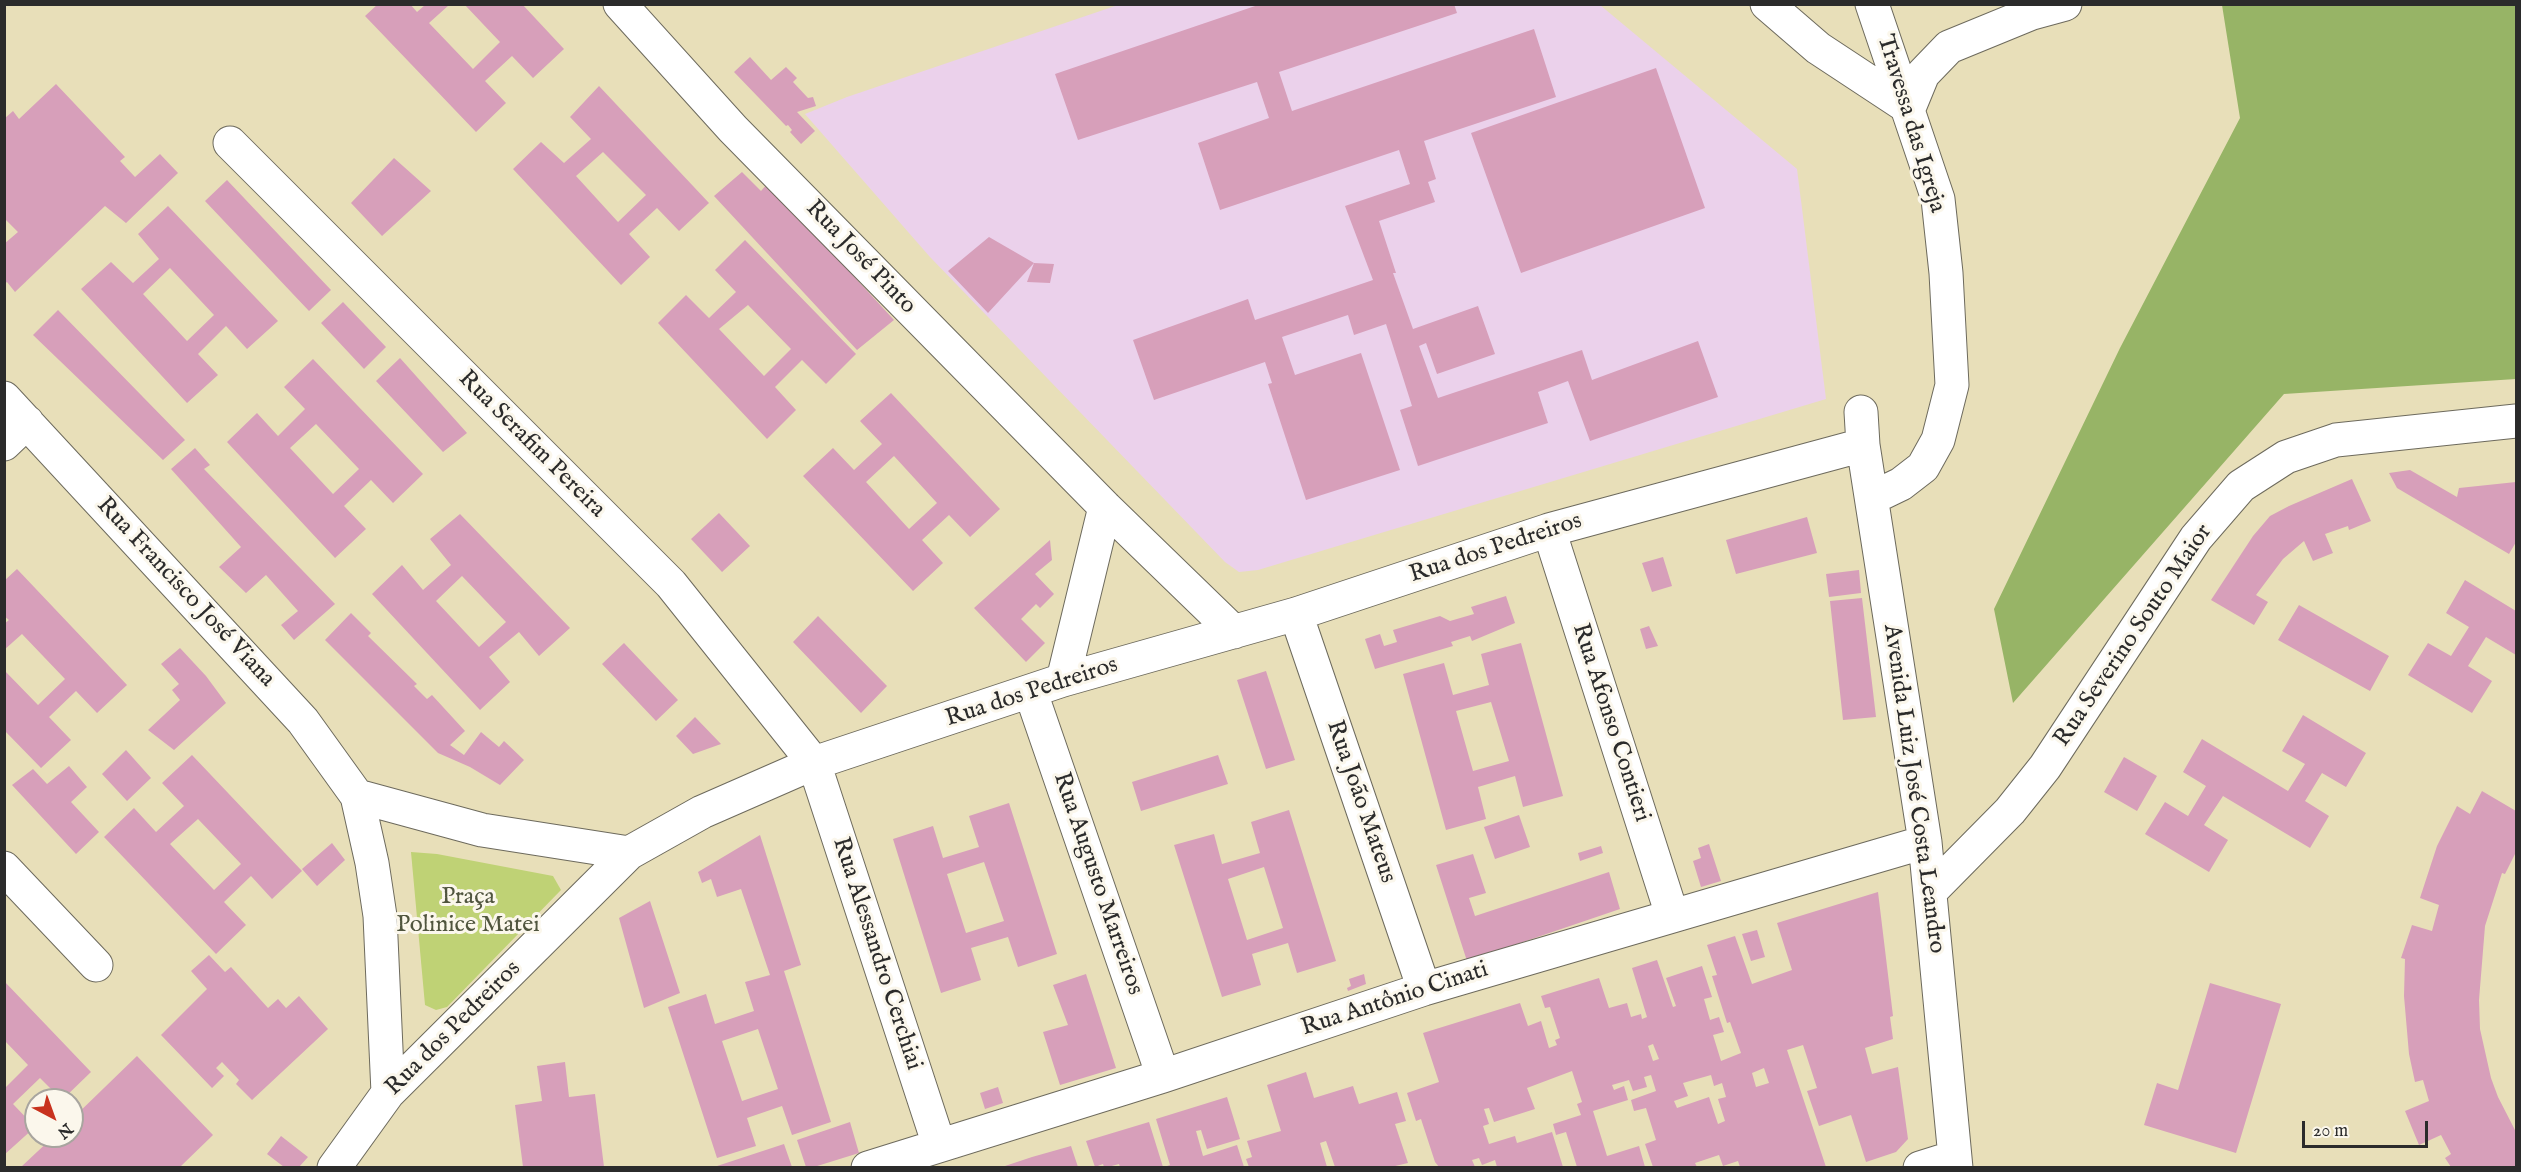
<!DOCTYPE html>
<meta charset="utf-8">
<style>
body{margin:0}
#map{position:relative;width:2521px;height:1172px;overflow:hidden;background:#e8dfb9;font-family:"IM FELL English",serif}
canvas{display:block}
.frame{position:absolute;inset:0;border:6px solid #2b2b2b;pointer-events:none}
.north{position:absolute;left:24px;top:1088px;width:60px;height:60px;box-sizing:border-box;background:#fbf7ec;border:2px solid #a8a59f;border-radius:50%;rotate:139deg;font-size:16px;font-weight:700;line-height:24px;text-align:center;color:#2b2b2b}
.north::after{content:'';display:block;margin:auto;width:21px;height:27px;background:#c8321e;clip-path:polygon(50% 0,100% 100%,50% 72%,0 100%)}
.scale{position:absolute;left:2302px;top:1121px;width:126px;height:27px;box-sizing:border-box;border:3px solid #2b2b2b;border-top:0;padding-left:8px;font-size:18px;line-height:21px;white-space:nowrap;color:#2b2b2b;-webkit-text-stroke:4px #fbf7ec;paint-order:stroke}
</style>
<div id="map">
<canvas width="2521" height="1172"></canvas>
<div class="frame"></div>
<div class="north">N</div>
<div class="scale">20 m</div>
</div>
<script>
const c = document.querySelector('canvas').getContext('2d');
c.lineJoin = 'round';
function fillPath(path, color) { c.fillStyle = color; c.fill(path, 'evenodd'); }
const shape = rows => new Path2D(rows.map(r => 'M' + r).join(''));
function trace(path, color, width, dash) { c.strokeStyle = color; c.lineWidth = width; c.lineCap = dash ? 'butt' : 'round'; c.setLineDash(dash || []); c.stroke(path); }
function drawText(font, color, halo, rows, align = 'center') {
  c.font = font + ' "IM FELL English",serif'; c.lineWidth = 6; c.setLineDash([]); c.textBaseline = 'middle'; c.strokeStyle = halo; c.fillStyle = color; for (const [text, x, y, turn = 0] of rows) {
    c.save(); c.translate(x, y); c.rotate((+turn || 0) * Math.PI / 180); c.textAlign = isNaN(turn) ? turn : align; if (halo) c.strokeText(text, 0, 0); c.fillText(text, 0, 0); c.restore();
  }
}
fillPath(shape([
 [1118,5,1600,5,1797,169,1826,399,1258,570,1239,572,1225,562,930,257,805,114,847,97]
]), '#ebd1eb');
fillPath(shape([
 [411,852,437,854,553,876,561,890,447,1007,436,1010,425,1005]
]), '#bfd275');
fillPath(shape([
 [2222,5,2516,5,2516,379,2284,394,2013,703,1994,609,2120,348,2240,118]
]), '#97b466');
fillPath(shape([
 [378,4,410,4,417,12,425,5,449,5,429,23,473,69,500,42,464,4,522,4,564,49,533,78,512,56,485,81,506,103,476,132,365,16],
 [1261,4,1454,4,1457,13,1279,72,1292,111,1534,29,1556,97,1424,141,1436,179,1428,182,1435,202,1379,221,1396,273,1393,273,1413,329,1478,306,1495,354,1437,374,1426,343,1419,346,1438,398,1582,350,1592,380,1698,341,1718,397,1590,441,1568,381,1538,392,1548,423,1418,466,1400,410,1412,406,1386,324,1354,335,1348,315,1282,337,1295,375,1361,353,1400,470,1306,500,1268,384,1272,383,1265,362,1154,400,1133,340,1248,299,1255,320,1373,280,1345,206,1410,184,1399,150,1220,210,1198,143,1269,118,1257,82,1078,140,1055,74],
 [750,57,771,80,786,67,797,78,793,82,808,98,813,97,816,106,797,112,815,131,801,144,790,132,792,130,788,125,786,126,734,72],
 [1656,68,1705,208,1521,273,1471,133],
 [56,84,125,157,120,161,135,177,160,154,178,173,126,223,105,206,15,292,7,282,4,284,4,244,18,232,4,218,4,119,13,111,19,119],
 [599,86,709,203,679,231,657,208,629,234,650,257,621,285,513,169,541,142,564,163,591,139,570,117],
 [603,152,646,195,618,222,576,176],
 [394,158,431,191,382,236,351,203],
 [742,172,761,191,768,183,894,320,857,350,714,196],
 [227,180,331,290,309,311,205,201],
 [168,206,278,321,247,349,226,326,198,354,218,375,187,403,81,289,111,262,133,283,159,259,138,234],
 [170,268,214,315,187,341,143,294],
 [989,237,1034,263,988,313,948,271],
 [745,240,856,354,826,384,802,360,775,387,796,410,767,439,658,323,686,295,709,318,736,292,715,270],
 [748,305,791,349,764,376,719,329],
 [1034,263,1054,264,1050,283,1027,282],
 [343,302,386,347,364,369,321,323],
 [58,310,185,440,163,460,33,335],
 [400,358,467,433,443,452,376,381],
 [313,359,423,474,393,503,371,480,344,506,366,529,335,558,227,442,257,413,278,436,305,409,284,387],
 [316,424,359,469,333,494,290,448],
 [891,393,1000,509,970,537,949,515,922,540,943,563,913,591,803,476,833,448,854,470,882,444,860,421],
 [894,456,937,503,909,529,866,482],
 [195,448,210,465,204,469,335,604,294,640,281,625,298,611,266,575,246,593,219,567,241,547,171,469],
 [2410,470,2457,497,2459,488,2516,482,2516,542,2509,554,2397,488,2389,473],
 [2352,479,2371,521,2349,530,2348,526,2325,534,2333,553,2313,561,2304,541,2283,559,2256,595,2268,602,2254,625,2211,600,2253,536,2270,516,2289,506],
 [719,513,750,546,722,572,691,539],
 [460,514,570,628,539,656,519,632,489,657,510,682,480,710,372,594,402,565,423,590,451,565,430,539],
 [462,576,506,622,479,647,436,601],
 [1807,517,1817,553,1736,574,1726,540],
 [1050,540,1052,560,1035,574,1054,594,1040,608,1036,604,1021,619,1045,643,1026,662,974,608],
 [1663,557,1672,586,1652,592,1642,563],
 [17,569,127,685,97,713,76,691,49,717,71,740,41,768,4,730,4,670,38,705,65,679,22,634,4,650,4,624,9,620,4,616,4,581],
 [1859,570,1861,593,1829,597,1826,574],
 [2465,580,2516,611,2516,655,2486,637,2468,666,2492,681,2472,713,2408,675,2428,643,2451,656,2469,627,2446,613],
 [1506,596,1515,623,1472,641,1470,636,1451,642,1453,646,1375,669,1365,639,1380,634,1384,646,1397,642,1393,630,1440,616,1450,621,1474,614,1471,607],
 [1862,598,1876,717,1843,720,1830,601],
 [2299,605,2389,656,2370,691,2278,640],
 [351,613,371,633,368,636,417,684,414,686,427,699,432,695,465,731,450,745,464,755,481,732,499,747,504,741,524,760,500,785,470,767,438,753,325,640],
 [818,616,887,686,861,713,793,642],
 [1649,626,1658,646,1646,649,1640,629],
 [624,643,678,700,656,721,602,664],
 [1521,643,1563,796,1523,807,1515,776,1478,787,1486,819,1446,830,1403,674,1444,663,1453,695,1489,685,1481,654],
 [1491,702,1509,761,1473,771,1456,711],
 [180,648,206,676,226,703,174,750,148,730,180,700,172,690,179,684,161,664],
 [1266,671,1295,760,1266,769,1237,680],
 [2303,715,2366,753,2346,787,2322,773,2305,801,2329,816,2310,848,2223,796,2204,825,2228,840,2209,872,2145,834,2165,802,2188,816,2206,786,2183,772,2202,739,2288,791,2305,764,2282,751],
 [695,717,721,744,693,754,676,736],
 [126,750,151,778,127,801,102,774],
 [192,755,302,871,272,899,251,876,224,902,246,925,216,954,104,837,134,808,156,832,184,806,162,783],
 [198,819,241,864,214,890,170,844],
 [1218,755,1228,784,1141,811,1132,782],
 [2124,757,2157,776,2137,811,2104,792],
 [69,766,87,787,71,802,99,832,76,854,12,785,33,769,47,784],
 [2482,791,2516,811,2516,852,2505,874,2502,873,2485,926,2479,1000,2480,1029,2491,1078,2498,1097,2516,1132,2516,1167,2451,1167,2445,1158,2451,1154,2441,1135,2419,1145,2405,1111,2429,1101,2423,1080,2415,1082,2409,1054,2404,996,2405,959,2401,958,2412,925,2432,931,2439,905,2420,898,2437,846,2457,806,2470,814],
 [1009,803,1057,954,1018,967,1008,937,971,948,981,980,941,993,893,839,933,826,943,858,979,847,969,816],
 [984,862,1004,921,966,933,947,874],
 [1289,810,1336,961,1297,973,1288,943,1252,954,1261,985,1222,997,1174,845,1214,834,1222,864,1260,853,1251,822],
 [1264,867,1283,928,1247,940,1228,879],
 [1519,815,1530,847,1495,859,1484,827],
 [760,835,801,965,784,971,831,1122,792,1135,782,1106,747,1118,756,1146,717,1158,668,1007,706,994,715,1024,754,1011,745,982,770,975,741,889,717,897,711,879,702,883,698,872],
 [758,1029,778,1089,742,1101,722,1041],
 [332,843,345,860,317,886,302,869],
 [1709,844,1721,881,1701,887,1693,861,1701,858,1698,848],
 [1601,846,1603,853,1580,861,1578,853],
 [1473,854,1486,893,1469,898,1475,916,1609,872,1620,909,1467,961,1436,865],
 [1878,892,1893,1016,1890,1017,1893,1039,1865,1048,1872,1074,1898,1067,1908,1139,1896,1152,1866,1162,1851,1115,1819,1126,1807,1091,1817,1088,1803,1045,1787,1050,1826,1167,1740,1167,1738,1161,1723,1166,1719,1155,1695,1163,1697,1167,1653,1167,1645,1144,1656,1140,1646,1108,1634,1111,1631,1100,1656,1091,1651,1075,1644,1077,1647,1087,1633,1091,1629,1080,1612,1085,1614,1090,1624,1086,1628,1100,1593,1111,1607,1156,1639,1146,1645,1167,1577,1167,1566,1132,1556,1135,1553,1124,1581,1115,1577,1104,1582,1102,1572,1071,1527,1088,1535,1109,1494,1122,1489,1108,1484,1109,1489,1124,1483,1126,1489,1144,1515,1136,1517,1143,1552,1132,1563,1167,1497,1167,1495,1160,1482,1165,1479,1158,1472,1160,1475,1167,1439,1167,1435,1162,1421,1119,1416,1121,1407,1093,1439,1082,1423,1033,1520,1003,1528,1026,1541,1021,1549,1048,1557,1045,1555,1040,1560,1038,1550,1007,1545,1008,1541,996,1599,978,1609,1008,1627,1003,1631,1017,1641,1014,1642,1019,1647,1017,1632,968,1657,960,1673,1007,1676,1006,1666,978,1702,966,1712,997,1704,999,1710,1020,1719,1017,1724,1032,1713,1035,1721,1061,1741,1053,1730,1022,1727,1023,1712,976,1717,975,1707,945,1735,936,1752,984,1792,970,1777,923],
 [1653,1044,1659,1059,1653,1061,1648,1046],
 [1764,1068,1769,1083,1756,1087,1752,1073],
 [1711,1075,1714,1086,1722,1083,1726,1097,1718,1099,1725,1121,1718,1124,1709,1097,1677,1108,1674,1101,1688,1096,1683,1083],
 [650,901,680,993,644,1008,619,918],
 [1757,930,1765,957,1751,961,1742,934],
 [209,955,225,972,231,967,268,1008,278,999,286,1008,299,996,328,1029,252,1100,236,1084,239,1080,222,1062,216,1068,224,1076,212,1088,161,1035,207,989,191,971],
 [1086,974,1116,1068,1060,1085,1043,1032,1068,1025,1053,985],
 [1364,974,1366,984,1348,991,1347,988,1351,986,1349,979],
 [4,981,91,1072,62,1100,40,1078,13,1104,35,1127,4,1155,4,1089,28,1065,4,1040],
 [2210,983,2281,1004,2236,1153,2144,1125,2157,1083,2178,1090],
 [137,1056,213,1135,180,1167,21,1167,54,1136,72,1136,72,1119],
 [565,1062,569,1097,595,1094,604,1167,523,1167,515,1105,542,1101,537,1066],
 [1306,1072,1314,1098,1353,1086,1359,1104,1397,1092,1406,1121,1395,1124,1408,1163,1391,1167,1335,1167,1326,1141,1320,1143,1327,1167,1249,1167,1246,1159,1252,1157,1247,1141,1281,1131,1267,1085],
 [998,1087,1003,1103,985,1109,980,1093],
 [1227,1097,1240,1139,1207,1149,1201,1130,1196,1131,1203,1156,1237,1145,1244,1167,1164,1167,1170,1165,1156,1119],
 [850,1122,859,1153,814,1167,806,1167,797,1140],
 [1149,1122,1163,1167,1120,1167,1119,1164,1108,1167,1104,1167,1103,1164,1095,1167,1086,1141],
 [281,1136,308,1157,299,1167,284,1167,267,1154],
 [784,1144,792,1167,714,1167],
 [1071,1146,1078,1167,1002,1167,1032,1157]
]), '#d79fba');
const street = shape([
 [620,4,733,129,1105,507,1234,632],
 [1767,4,1818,48,1909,108,1923,74,1949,47,2032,13,2065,4],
 [1872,4,1938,199,1946,273,1952,385,1938,440,1923,467,1901,484,1872,498],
 [230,143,671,584,814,763,939,1145],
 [4,398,303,721,357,796,372,863,380,916,388,1093],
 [1861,412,1863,445,1925,842,1956,1168],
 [4,444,27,422],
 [1549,530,1672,915],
 [1296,614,1424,989],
 [1063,680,1105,507],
 [1031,693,1163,1076],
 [357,796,482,830,629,853],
 [4,868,96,965],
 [1930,892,2010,811,2045,767,2196,538,2241,486,2286,457,2336,440,2516,421],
 [334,1168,388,1093,629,853,702,812,814,763,1063,680,1296,614,1549,530,1863,445],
 [868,1168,1163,1076,1424,989,1925,842],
 [1920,1168,1955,1157]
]);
trace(street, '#6d6a5d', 35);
trace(street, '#fff', 33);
drawText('24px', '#2b2b2b', '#fbf7ec', [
 ["Travessa das Igreja",1910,124,73],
 ["Rua José Pinto",860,258,46],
 ["Rua Serafim Pereira",531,445,45],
 ["Rua dos Pedreiros",1496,549,-18],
 ["Rua Francisco José Viana",185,593,47],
 ["Rua Severino Souto Maior",2134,636,-56],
 ["Rua dos Pedreiros",1032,693,-18],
 ["Rua Afonso Contieri",1610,723,72],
 ["Avenida Luiz José Costa Leandro",1913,789,82],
 ["Rua João Mateus",1360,802,71],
 ["Rua Augusto Marreiros",1097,884,71],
 ["Rua Alessandro Cerchiai",876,954,72],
 ["Rua Antônio Cinati",1395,1000,-18],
 ["Rua dos Pedreiros",454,1029,-45]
]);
drawText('24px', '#50553e', '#fbf7ec', [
 ["Praça",468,898],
 ["Polinice Matei",468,926]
]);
</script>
